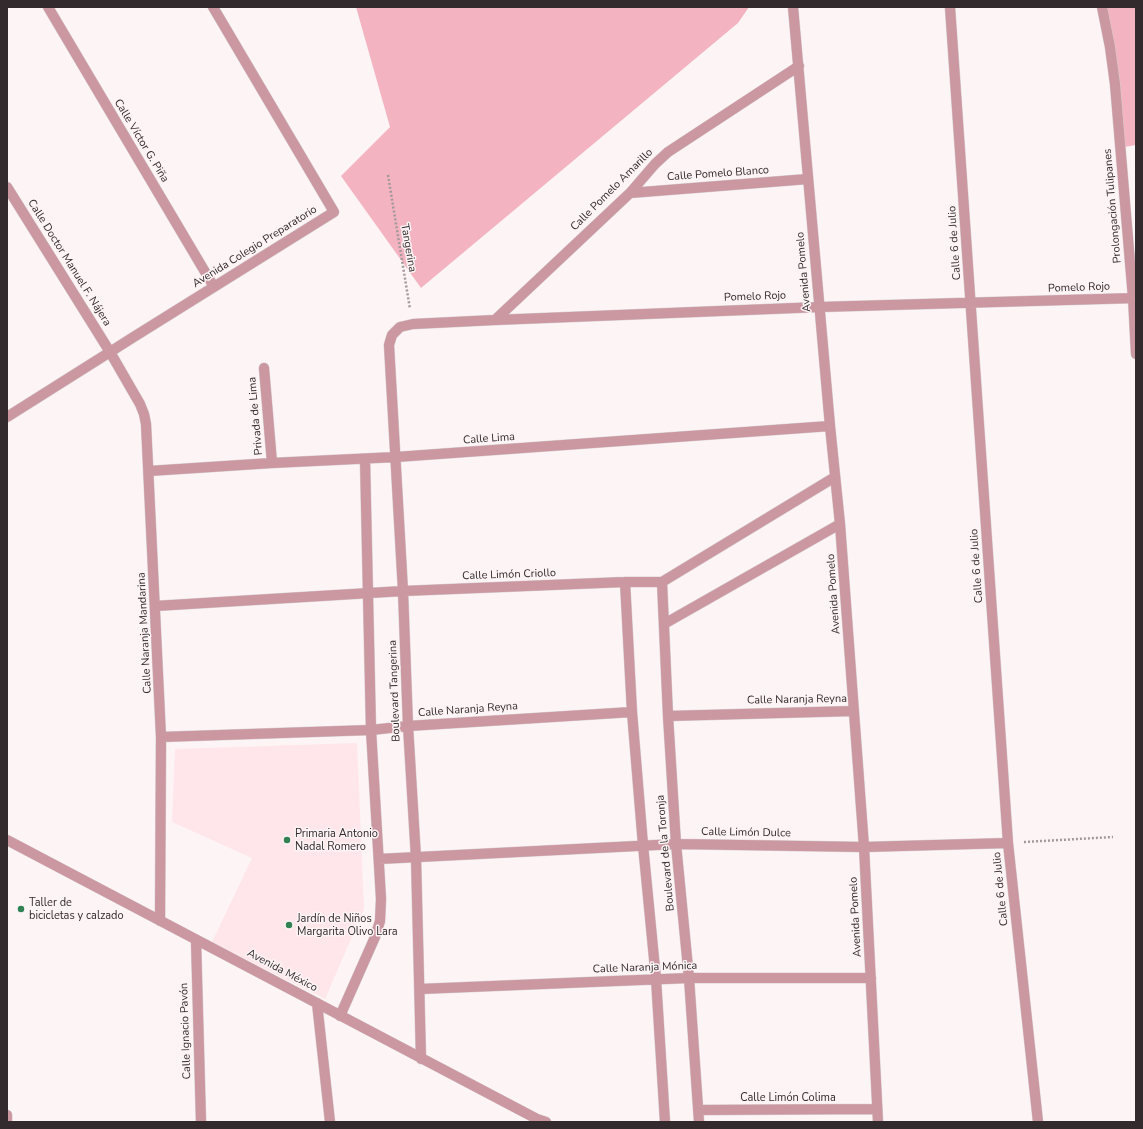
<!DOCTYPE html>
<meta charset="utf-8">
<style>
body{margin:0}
#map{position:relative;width:1143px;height:1129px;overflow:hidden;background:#fdf4f6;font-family:"Nunito Sans",sans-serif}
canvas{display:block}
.frame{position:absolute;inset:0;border:8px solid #322a2c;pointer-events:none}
</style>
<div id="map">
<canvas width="1143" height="1129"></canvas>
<div class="frame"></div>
</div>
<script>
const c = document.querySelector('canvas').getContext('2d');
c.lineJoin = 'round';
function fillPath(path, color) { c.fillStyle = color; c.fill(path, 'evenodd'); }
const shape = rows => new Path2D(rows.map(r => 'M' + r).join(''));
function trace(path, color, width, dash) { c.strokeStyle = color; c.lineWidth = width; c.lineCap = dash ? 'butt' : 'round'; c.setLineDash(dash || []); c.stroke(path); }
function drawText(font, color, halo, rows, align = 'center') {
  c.font = font + ' "Nunito Sans",sans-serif'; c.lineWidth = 3; c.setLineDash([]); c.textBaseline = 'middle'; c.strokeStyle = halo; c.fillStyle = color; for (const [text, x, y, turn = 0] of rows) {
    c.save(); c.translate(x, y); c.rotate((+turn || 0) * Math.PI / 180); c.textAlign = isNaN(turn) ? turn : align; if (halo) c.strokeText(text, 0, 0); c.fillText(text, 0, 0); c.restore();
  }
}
fillPath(shape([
 [357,743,364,909,325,999,212,942,252,858,172,822,175,749]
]), '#ffe6ea');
fillPath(shape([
 [356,7,749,7,738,23,421,288,341,176,390,127],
 [1102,7,1136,7,1136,145,1118,148]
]), '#f3b3c0');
const minor = shape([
 [48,7,214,287],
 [793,7,830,426,840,524,864,847,878,1122],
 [950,7,1008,843,1038,1122],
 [1102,7,1110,47,1115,84,1133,298,1136,354],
 [7,187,110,352,140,404,144,414,146,424,161,737,160,921],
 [630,193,808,179],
 [495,320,630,193,655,164,668,152,799,66],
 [264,368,272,463],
 [7,417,110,352,132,338,334,212,213,7],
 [149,471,272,463,396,457,830,426],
 [625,582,632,712,643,845,656,979,665,1122],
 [662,582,668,716,676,844,689,978,699,1122],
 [155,606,403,591,625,582,662,582,835,477],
 [664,624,840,524],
 [668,716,854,711],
 [161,737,371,730,408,726,632,712],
 [7,840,537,1119,546,1122],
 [379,859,676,844,864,847,1008,843],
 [196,940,201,1122],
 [420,989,689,978,871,978],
 [317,1003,330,1122],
 [340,1016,375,937,380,921,381,899,371,730,365,459],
 [421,1059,416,858,408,726,403,591,389,345,392,335,400,327,413,324,495,320,820,307,1136,298],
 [698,1110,877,1109],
 [7,1115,7,1122]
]);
trace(minor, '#d8d0d2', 11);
trace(shape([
 [388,175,410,309],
 [1024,842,1113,837]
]), '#a2999b', 2.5, [2, 2]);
trace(minor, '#cb97a1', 10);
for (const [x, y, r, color] of [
 [287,840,4,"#308254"],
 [21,909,4,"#308254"],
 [289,925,4,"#308254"]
]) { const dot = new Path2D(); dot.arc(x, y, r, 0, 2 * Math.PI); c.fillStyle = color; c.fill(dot); trace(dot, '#fdf4f6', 1.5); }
drawText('11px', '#322a2c', '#fdf4f6', [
 ["Calle Víctor G. Piña",141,141,59],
 ["Calle Pomelo Blanco",718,174,-4],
 ["Calle Pomelo Amarillo",612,190,-45],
 ["Prolongación Tulipanes",1113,206,-95],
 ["Calle 6 de Julio",955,243,-94],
 ["Avenida Colegio Preparatorio",255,247,-32],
 ["Tangerina",408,248,80],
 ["Calle Doctor Manuel F. Nájera",69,263,58],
 ["Avenida Pomelo",804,272,-95],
 ["Pomelo Rojo",1079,288,-2],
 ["Pomelo Rojo",755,297,-2],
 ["Privada de Lima",256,416,-95],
 ["Calle Lima",489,439,-4],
 ["Calle 6 de Julio",977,566,-94],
 ["Calle Limón Criollo",509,575,-2],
 ["Avenida Pomelo",834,594,-94],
 ["Calle Naranja Mandarina",145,633,-93],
 ["Boulevard Tangerina",395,691,-92],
 ["Calle Naranja Reyna",797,700,-1],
 ["Calle Naranja Reyna",468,710,-4],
 ["Calle Limón Dulce",746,833,1],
 ["Boulevard de la Toronja",666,853,-95],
 ["Calle 6 de Julio",1001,889,-96],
 ["Avenida Pomelo",856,917,-93],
 ["Calle Naranja Mónica",645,968,-2],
 ["Avenida México",282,971,28],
 ["Calle Ignacio Pavón",186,1031,-92],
 ["Calle Limón Colima",788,1098]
]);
drawText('11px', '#322a2c', '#fdf4f6', [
 ["Primaria Antonio",295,834],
 ["Nadal Romero",295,847],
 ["Taller de",29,903],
 ["bicicletas y calzado",29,916],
 ["Jardín de Niños",297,919],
 ["Margarita Olivo Lara",297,932]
], 'left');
</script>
